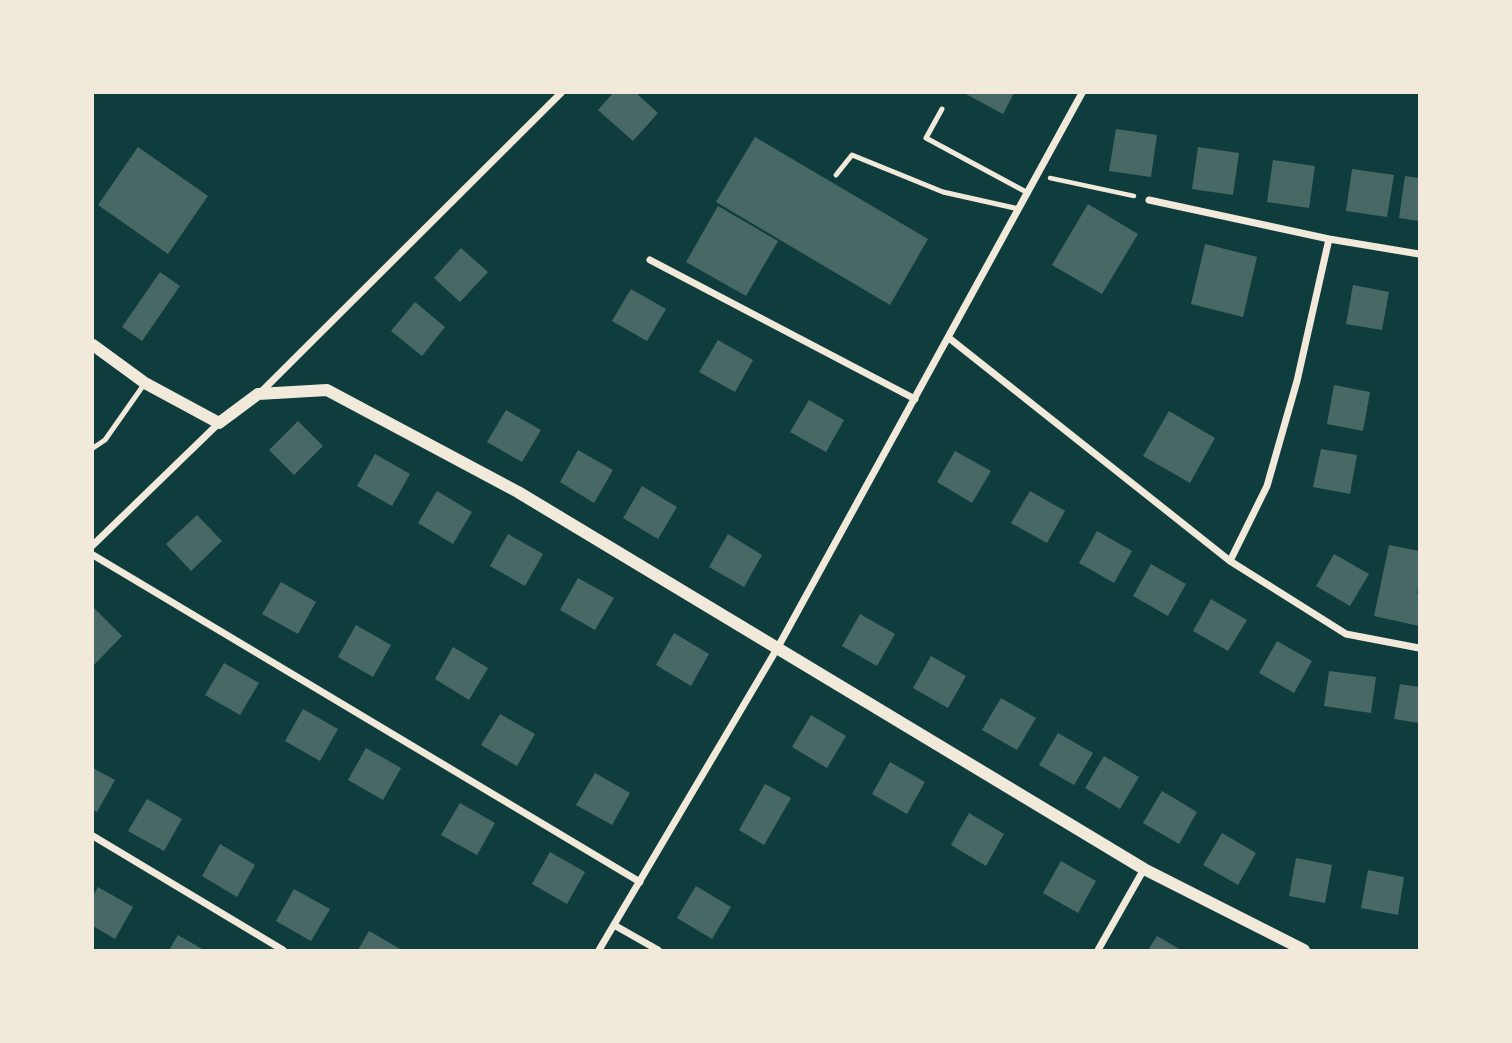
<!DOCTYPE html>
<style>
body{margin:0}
#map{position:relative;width:1512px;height:1043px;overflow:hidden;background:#0f3d3e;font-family:Merriweather,serif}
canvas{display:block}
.frame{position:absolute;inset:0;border:94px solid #f1e9da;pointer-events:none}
</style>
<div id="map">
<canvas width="1512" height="1043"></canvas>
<div class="frame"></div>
</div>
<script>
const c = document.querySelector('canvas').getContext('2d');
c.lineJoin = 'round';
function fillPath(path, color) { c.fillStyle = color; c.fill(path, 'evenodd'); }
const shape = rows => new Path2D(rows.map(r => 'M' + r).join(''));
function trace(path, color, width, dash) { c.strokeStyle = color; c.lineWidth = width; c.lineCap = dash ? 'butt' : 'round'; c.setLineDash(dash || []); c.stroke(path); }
fillPath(shape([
 [613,93,636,93,658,113,633,141,598,110],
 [964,93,1014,93,1003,114],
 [1116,129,1157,135,1151,177,1109,171],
 [755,137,928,239,890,305,716,202],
 [138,147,208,196,168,254,98,205],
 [1198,147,1239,153,1233,195,1192,189],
 [1273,160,1315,166,1309,208,1267,202],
 [1352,169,1394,175,1387,217,1346,211],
 [1405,176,1419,178,1419,221,1399,218],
 [1088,204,1138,234,1102,294,1052,265],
 [718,206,778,241,746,296,686,262],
 [1205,244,1257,257,1243,317,1191,304],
 [461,248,488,272,460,302,434,278],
 [160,272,180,286,142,341,122,327],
 [1353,285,1389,292,1382,330,1346,324],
 [631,289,666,309,647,341,612,321],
 [415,302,445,327,422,356,391,331],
 [718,340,753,360,735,392,699,372],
 [1334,385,1370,392,1363,431,1327,424],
 [809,400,844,420,826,452,790,432],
 [506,410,541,430,522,462,487,442],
 [1169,411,1215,438,1190,483,1143,456],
 [298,421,323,446,294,475,269,450],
 [1321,449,1357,455,1350,494,1313,487],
 [578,450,613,470,594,503,560,482],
 [955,451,991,471,972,503,937,482],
 [375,454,410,474,392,506,357,486],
 [642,486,677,507,658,539,623,518],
 [437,491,472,512,453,544,418,523],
 [1030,491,1065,511,1047,543,1011,523],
 [197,515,222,541,191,571,166,544],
 [1097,531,1132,551,1114,583,1079,563],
 [508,534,543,554,525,586,490,566],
 [728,534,762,555,744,587,709,567],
 [1389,545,1419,551,1419,581,1417,594,1419,594,1419,626,1374,616],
 [1334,554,1369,574,1350,606,1316,586],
 [1151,564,1186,584,1168,616,1133,596],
 [578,578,614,598,595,630,560,610],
 [281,582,316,602,298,634,262,614],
 [1211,599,1247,620,1228,651,1193,631],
 [93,607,122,636,93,666],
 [860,614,895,634,877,666,842,646],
 [356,625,391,645,373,677,338,657],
 [674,633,709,654,691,686,656,665],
 [1277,641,1312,661,1294,693,1259,673],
 [453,647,488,668,469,700,435,679],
 [931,656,966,676,948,708,913,688],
 [224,663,259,683,240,715,205,695],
 [1329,671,1376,677,1371,713,1324,706],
 [1400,684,1419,687,1419,723,1394,719],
 [1001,698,1036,718,1017,750,982,730],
 [303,709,338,729,320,761,285,741],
 [500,714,535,734,517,766,481,745],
 [811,715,846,736,827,768,792,747],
 [1058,733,1093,753,1074,785,1039,765],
 [366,748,401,768,383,800,348,780],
 [1104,756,1139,777,1120,809,1085,788],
 [890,762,925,782,907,814,872,794],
 [93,768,115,780,97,812,93,810],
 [595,773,630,793,612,825,576,805],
 [765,784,791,798,764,845,739,830],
 [1162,791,1197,812,1179,844,1143,823],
 [147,799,182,819,164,851,128,831],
 [460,803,495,823,477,855,441,835],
 [969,813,1004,834,986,866,951,845],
 [1222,833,1256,853,1238,885,1203,865],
 [220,844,255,865,237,897,202,876],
 [550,852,585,872,567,904,532,884],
 [1296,858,1332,865,1325,903,1289,896],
 [1061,861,1096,881,1078,913,1043,893],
 [1368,870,1404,877,1398,915,1361,908],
 [696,886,731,907,712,939,677,918],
 [98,887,133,907,115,939,93,926,93,896],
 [294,889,330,909,311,941,276,921],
 [369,931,402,950,358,950],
 [178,935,204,950,169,950],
 [1157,936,1181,950,1148,950]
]), '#486865');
trace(shape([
 [1050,178,1134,196]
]), '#f1e9da', 4.5);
trace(shape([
 [942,109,926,138,1028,193],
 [836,175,852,155,943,192,1019,209],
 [93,448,105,440,145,383]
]), '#f1e9da', 5);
trace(shape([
 [1149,200,1329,239,1419,254],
 [650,260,915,399],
 [949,338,1230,561,1346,634,1419,648],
 [259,394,561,93],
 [93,545,219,423],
 [93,555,640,882],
 [1230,561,1267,486,1297,381,1329,239],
 [93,836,283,950],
 [614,925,658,950],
 [599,950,778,647,1082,93],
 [1098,950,1144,869]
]), '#f1e9da', 7);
trace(shape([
 [93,345,145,383,219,423,258,394,327,390,518,492,1144,869,1304,950]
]), '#f1e9da', 12);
</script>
